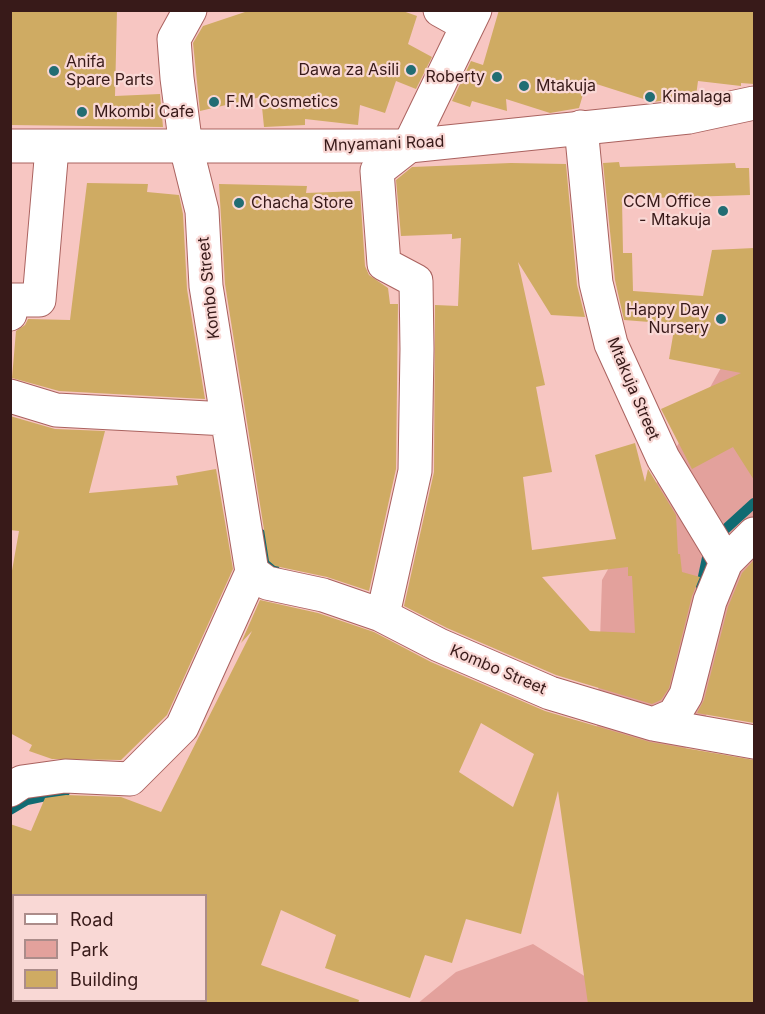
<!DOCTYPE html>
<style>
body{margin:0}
#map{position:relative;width:765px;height:1014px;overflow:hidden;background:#f7c6c2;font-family:Inter,sans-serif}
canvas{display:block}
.frame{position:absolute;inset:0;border:12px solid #381a19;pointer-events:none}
.legend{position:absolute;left:12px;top:894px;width:195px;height:108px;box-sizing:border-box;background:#f9d8d5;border:2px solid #ac8c8a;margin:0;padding:8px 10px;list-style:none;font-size:18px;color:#381a19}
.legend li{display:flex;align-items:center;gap:12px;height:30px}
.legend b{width:30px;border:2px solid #ac8c8a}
</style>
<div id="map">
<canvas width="765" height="1014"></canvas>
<div class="frame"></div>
<ul class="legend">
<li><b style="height:8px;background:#fff"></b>Road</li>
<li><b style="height:16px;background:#e3a19c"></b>Park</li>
<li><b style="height:16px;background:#cfab63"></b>Building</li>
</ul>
</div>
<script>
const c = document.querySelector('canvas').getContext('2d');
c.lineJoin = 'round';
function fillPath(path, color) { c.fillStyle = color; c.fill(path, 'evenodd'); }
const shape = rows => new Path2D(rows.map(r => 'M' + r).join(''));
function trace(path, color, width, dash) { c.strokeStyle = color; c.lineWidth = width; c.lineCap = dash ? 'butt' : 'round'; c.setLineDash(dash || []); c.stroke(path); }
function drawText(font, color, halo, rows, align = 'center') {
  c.font = font + ' Inter,sans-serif'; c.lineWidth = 4.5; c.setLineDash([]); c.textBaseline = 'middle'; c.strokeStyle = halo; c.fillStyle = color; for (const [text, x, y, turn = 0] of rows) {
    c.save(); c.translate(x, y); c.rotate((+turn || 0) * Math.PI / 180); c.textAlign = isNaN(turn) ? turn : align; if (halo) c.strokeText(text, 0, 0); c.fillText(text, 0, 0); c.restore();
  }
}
fillPath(shape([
 [754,309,754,639,665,781,597,730,602,580],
 [533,944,586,977,654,1004,417,1004,456,972]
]), '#e3a19c');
trace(shape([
 [261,534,276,573,285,575],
 [720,534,754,503],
 [701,586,709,548],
 [10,810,27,800,65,792]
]), '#116b72', 10);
fillPath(shape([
 [10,10,117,10,115,96,160,94,163,127,10,125],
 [251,10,400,10,417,16,408,44,432,57,416,89,396,81,385,113,360,105,358,125,305,119,305,125,264,127,261,97,200,111,193,43,203,26],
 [499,10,754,10,754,84,741,83,741,86,698,81,696,96,653,102,587,81,579,108,550,113,506,99,507,111,472,101,470,107,452,101,471,61,483,65],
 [619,162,620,167,735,163,736,168,749,168,750,195,622,199,623,253,632,253,633,291,703,296,712,250,754,248,754,480,733,447,692,469,661,409,741,373,669,359,675,324,624,320,615,280,603,163],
 [511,163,566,164,577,285,585,317,551,315,518,262,545,385,536,387,552,472,523,477,532,550,616,539,595,455,635,443,645,482,648,469,676,515,678,554,680,554,682,572,700,577,692,596,669,688,661,700,652,704,556,675,447,628,404,606,434,472,435,305,458,306,461,238,452,239,452,234,401,236,396,180,412,167],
 [628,567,628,576,632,576,635,633,590,631,542,577],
 [87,183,148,184,147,192,179,195,183,214,187,289,205,399,59,391,12,378,16,331,25,325,28,319,70,320],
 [219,184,307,186,306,193,360,191,365,266,369,275,388,288,390,304,398,304,396,469,369,591,327,577,275,566,269,561,225,284],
 [10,416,55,429,105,431,89,493,178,485,176,476,216,469,233,569,167,715,121,760,52,759,29,751,32,745,10,733,10,582,19,531,10,530],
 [754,560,754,723,697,713,704,700,728,607,742,573],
 [260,600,318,613,374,632,431,662,545,711,650,742,754,760,754,1004,588,1004,558,791,521,934,466,919,452,963,425,955,410,998,325,968,336,935,281,910,261,965,359,1000,358,1004,206,1004,206,896,10,896,10,824,31,831,45,798,66,795,121,797,161,812,252,631,241,643],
 [481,723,534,754,513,807,459,772]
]), '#cfab63');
const minor = shape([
 [440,10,467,25],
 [581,127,596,283,611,344,663,458,726,562],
 [10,314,11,300,39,300,52,148],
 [10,396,56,410,227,419],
 [252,572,267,583,323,595,381,615,439,645,550,693,653,724,754,742],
 [381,615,384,610,415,471,417,349,416,281,384,264,377,171,409,146,475,10],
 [653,724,674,715,686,695,710,601,726,562,754,534],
 [10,790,22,782,65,776,130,779,182,727,252,572,206,286,202,211,186,147,177,78,174,39,190,10]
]);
const tertiary = shape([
 [10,146,409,146,689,117,754,103]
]);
trace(minor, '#aa625f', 35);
trace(tertiary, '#aa625f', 35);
trace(minor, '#fff', 33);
trace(tertiary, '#fff', 33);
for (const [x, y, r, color] of [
 [411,70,6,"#226d73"],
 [54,71,6,"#226d73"],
 [497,77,6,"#226d73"],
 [524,86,6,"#226d73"],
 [650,97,6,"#226d73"],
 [214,102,6,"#226d73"],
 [82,112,6,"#226d73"],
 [239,203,6,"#226d73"],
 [723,211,6,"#226d73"],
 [721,319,6,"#226d73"]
]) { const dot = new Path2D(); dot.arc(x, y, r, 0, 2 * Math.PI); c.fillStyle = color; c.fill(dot); trace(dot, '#f9d8d5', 2); }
drawText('16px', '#381a19', '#f9d8d5', [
 ["Anifa",66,62],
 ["Spare Parts",66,80],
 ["Dawa za Asili",399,70,"right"],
 ["Roberty",485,77,"right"],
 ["Mtakuja",536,86],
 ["Kimalaga",662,97],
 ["F.M Cosmetics",226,102],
 ["Mkombi Cafe",94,112],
 ["CCM Office",711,202,"right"],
 ["- Mtakuja",711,220,"right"],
 ["Chacha Store",251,203],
 ["Happy Day",709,310,"right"],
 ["Nursery",709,328,"right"]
], 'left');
drawText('16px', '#381a19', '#f9d8d5', [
 ["Mnyamani Road",384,144,-2],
 ["Kombo Street",209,288,-96],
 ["Mtakuja Street",633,389,67],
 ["Kombo Street",498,670,23]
]);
</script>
